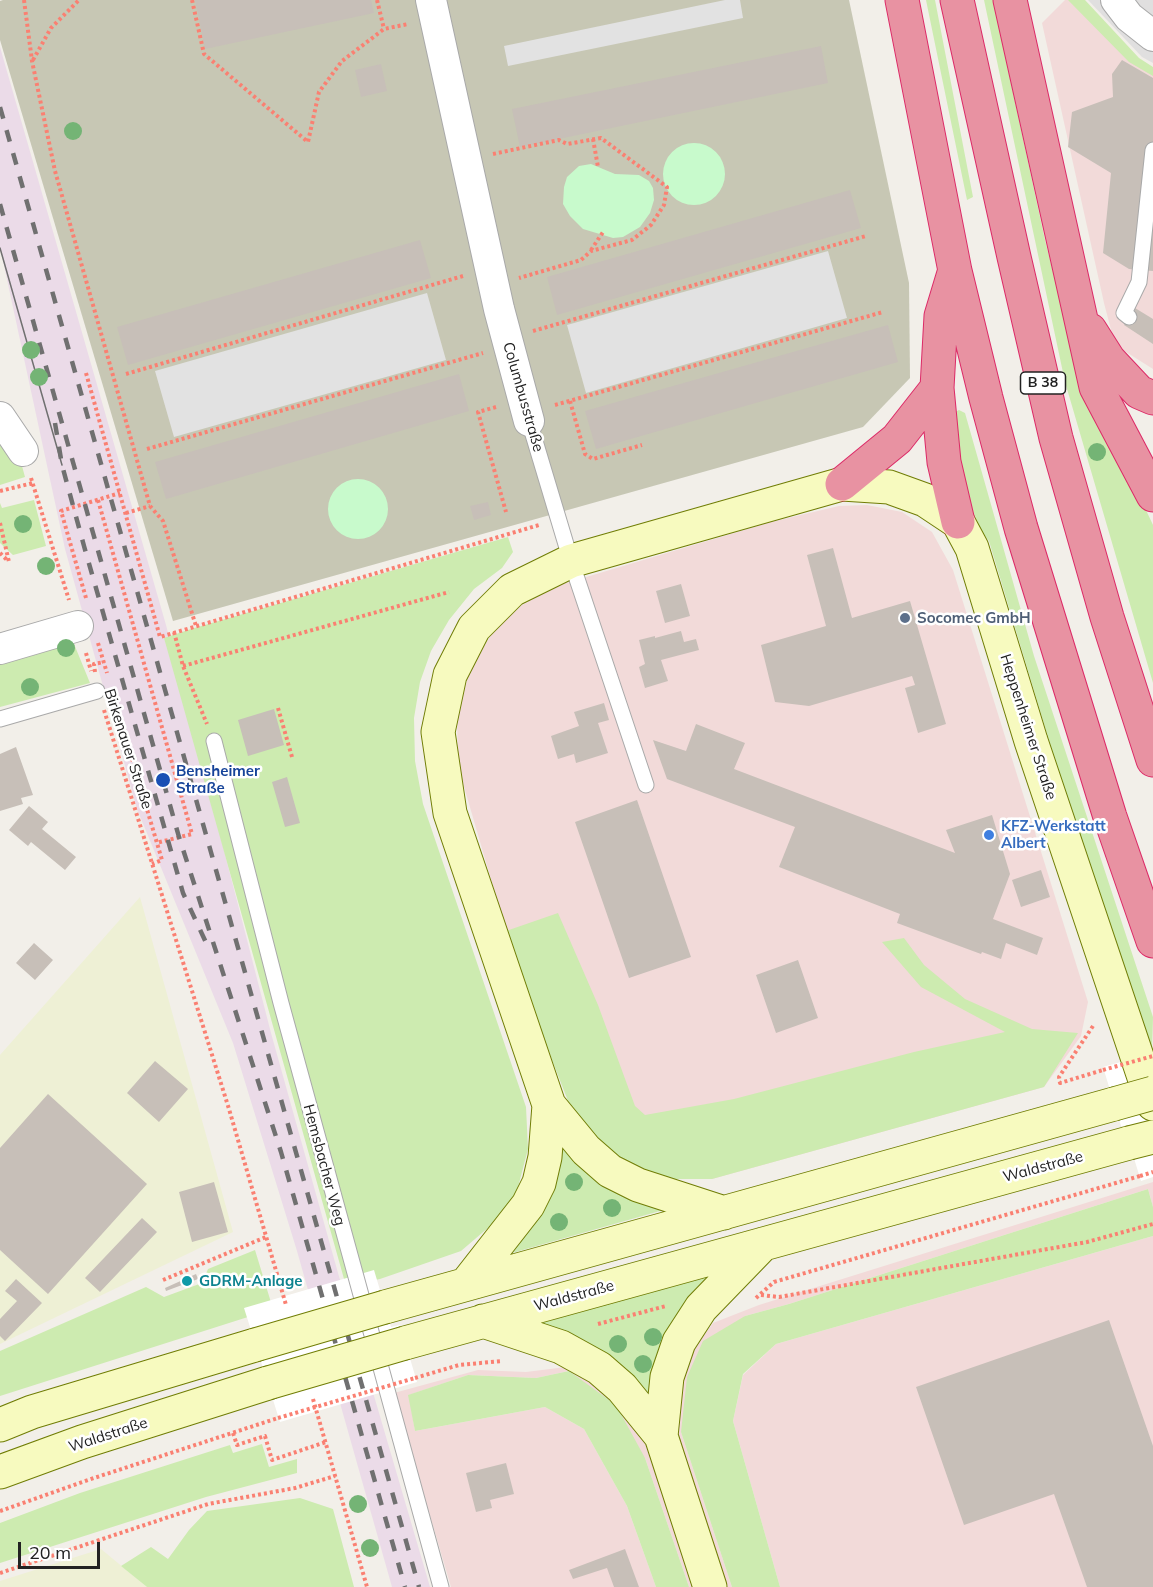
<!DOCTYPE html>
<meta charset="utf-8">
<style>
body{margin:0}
#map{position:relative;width:1153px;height:1587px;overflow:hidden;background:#f2efe9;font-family:Mulish,sans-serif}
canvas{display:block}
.scale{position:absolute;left:18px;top:1542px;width:82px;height:27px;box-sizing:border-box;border:3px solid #222;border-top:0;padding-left:8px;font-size:18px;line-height:21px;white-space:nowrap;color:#222;-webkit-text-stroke:4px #fff;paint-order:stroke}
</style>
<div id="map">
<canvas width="1153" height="1587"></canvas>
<div class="scale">20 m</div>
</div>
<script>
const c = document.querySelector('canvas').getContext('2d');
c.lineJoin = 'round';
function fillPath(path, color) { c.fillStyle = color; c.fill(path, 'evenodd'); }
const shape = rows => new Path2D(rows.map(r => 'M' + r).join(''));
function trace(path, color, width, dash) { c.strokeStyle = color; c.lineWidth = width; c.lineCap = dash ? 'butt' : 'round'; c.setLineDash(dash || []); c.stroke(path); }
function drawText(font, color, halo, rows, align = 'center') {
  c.font = font + ' Mulish,sans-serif'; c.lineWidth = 5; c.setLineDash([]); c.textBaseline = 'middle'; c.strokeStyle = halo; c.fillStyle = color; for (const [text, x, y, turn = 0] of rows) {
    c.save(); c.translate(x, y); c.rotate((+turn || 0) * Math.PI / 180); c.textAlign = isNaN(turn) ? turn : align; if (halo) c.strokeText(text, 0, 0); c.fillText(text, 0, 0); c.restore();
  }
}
fillPath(shape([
 [1088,0,1153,0,1153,63,1142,57]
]), '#e0dfdf');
fillPath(shape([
 [1065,0,1073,0,1153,73,1153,369,1115,345,1104,303,1042,23],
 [867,505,902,512,932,532,953,570,1088,1002,1081,1036,1044,1087,712,1179,552,1060,506,931,458,766,457,714,470,670,494,630,522,605,556,586,771,522,839,506],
 [1153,1182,1153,1207,1148,1189,789,1304,745,1316,681,1432,732,1587,689,1587,645,1458,569,1371,536,1378,468,1375,409,1395,415,1431,545,1407,584,1429,627,1506,656,1587,451,1587,394,1393,478,1370,526,1372,574,1366,676,1374,713,1323,759,1305],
 [1153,1236,1153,1587,780,1587,733,1421,743,1375,776,1344]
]), '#f2dad9');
fillPath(shape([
 [0,47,166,625,271,1033,338,1273,430,1587,392,1587,297,1251,233,1043,137,809,65,549,0,247]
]), '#ebdbe8');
fillPath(shape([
 [3,0,849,0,909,283,910,378,863,427,173,621,0,40,0,1]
]), '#c7c7b4');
fillPath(shape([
 [140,897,233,1232,0,1344,0,1055],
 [101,1549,147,1587,0,1587,0,1581]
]), '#eef0d5');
fillPath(shape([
 [926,0,935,0,973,197,967,200],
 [984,0,993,0,1045,240,1066,324,1088,387,1153,525,1153,683,1065,382],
 [1068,0,1085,0,1139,58,1153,67,1153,76,1129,62],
 [959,410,965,413,1034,656,1153,1017,1152,1052,1078,837,989,541,962,507,953,413],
 [0,445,19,455,25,477,0,485],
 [34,500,46,546,13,555,0,543,0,503,2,508],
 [508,537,513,552,502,568,474,589,449,620,431,651,420,682,414,718,415,761,423,804,526,1107,528,1149,517,1191,496,1221,461,1251,380,1279,346,1286,164,638,191,629],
 [72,639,90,683,0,707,0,662],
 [558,913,598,1005,635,1106,645,1115,734,1099,914,1052,1005,1032,921,987,882,942,904,938,924,965,965,999,1032,1029,1078,1033,1044,1087,712,1179,664,1179,624,1163,594,1139,570,1106,552,1060,506,931],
 [562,1144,603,1186,667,1209,498,1257],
 [1148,1189,1153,1207,1153,1236,776,1344,743,1374,733,1421,780,1587,732,1587,681,1432,687,1377,703,1341,745,1316,789,1304],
 [255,1250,273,1309,0,1396,0,1351,146,1287,164,1297,202,1283,208,1269],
 [711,1275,651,1408,536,1324],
 [569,1371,616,1405,645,1458,689,1587,656,1587,627,1506,584,1429,545,1407,415,1431,408,1395,468,1375,536,1378],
 [262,1444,269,1467,297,1459,297,1473,206,1497,0,1563,0,1523,80,1493,230,1445,233,1453],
 [300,1498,333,1509,354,1587,147,1587,121,1566,151,1547,168,1559,189,1530,207,1511]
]), '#cdebb0');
fillPath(shape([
 '663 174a31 31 0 1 1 62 0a31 31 0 1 1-62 0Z',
 [591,164,615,174,639,175,649,181,653,188,654,200,650,213,640,227,623,237,613,238,583,229,570,216,563,204,564,187,567,177,579,166],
 '328 509a30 30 0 1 1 60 0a30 30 0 1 1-60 0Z'
]), '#c8facc');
fillPath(shape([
 [725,0,740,0,743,18,508,66,504,46],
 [828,251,847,318,586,393,567,325],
 [427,293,446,360,174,437,155,371]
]), '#e2e2e2');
fillPath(shape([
 [1153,1053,1153,1177,1141,1181,1124,1126,1121,1126,1103,1067],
 [374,1270,391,1327,400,1325,417,1382,280,1422,244,1308]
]), '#fff');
fillPath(shape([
 [195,0,371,0,374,13,205,49],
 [821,46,828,83,520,147,512,109],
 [1122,60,1153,78,1153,271,1129,269,1103,253,1111,173,1068,147,1072,112,1113,97,1112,74],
 [381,64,387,91,361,97,355,70],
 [850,190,861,228,557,315,547,277],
 [420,240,431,278,128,365,117,327],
 [1135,308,1153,319,1153,344,1124,325],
 [888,325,898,362,596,449,585,411],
 [459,374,469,411,166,499,155,462],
 [488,502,491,515,474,520,470,506],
 [833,548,852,618,910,601,946,724,918,733,905,688,915,685,912,676,809,706,775,702,761,645,826,626,807,555],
 [681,584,690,616,665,623,656,591],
 [681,631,684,642,696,639,699,650,661,660,668,681,645,688,639,667,645,664,639,640,655,636,655,638],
 [604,703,609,720,598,723,608,753,576,763,574,754,558,759,551,736,579,726,574,712],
 [274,709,284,745,248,756,238,720],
 [696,724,745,743,734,769,955,853,946,830,992,815,1010,874,993,919,1043,938,1037,955,1006,943,1001,959,982,952,981,954,897,923,900,914,779,867,795,827,667,779,653,740,686,751],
 [16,747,33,795,21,798,23,804,0,811,0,754],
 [287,777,300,823,285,827,272,782],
 [637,800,691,957,629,978,575,822],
 [29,806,48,822,42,829,76,857,65,870,31,842,28,846,9,830],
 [1041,870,1050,897,1021,907,1012,880],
 [34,943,53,960,35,980,16,963],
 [798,960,818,1018,776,1033,756,975],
 [155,1061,188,1089,159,1122,127,1093],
 [48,1094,147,1184,48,1294,0,1250,0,1148],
 [214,1182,228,1232,192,1242,179,1192],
 [142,1218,157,1232,100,1292,85,1278],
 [196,1274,198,1279,166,1291,165,1288],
 [16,1279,42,1303,5,1341,0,1336,0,1319,17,1301,5,1291],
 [1109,1320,1153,1446,1153,1587,1087,1587,1054,1494,964,1525,916,1387],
 [506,1463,514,1494,490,1500,492,1508,476,1512,466,1473],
 [625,1549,639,1587,614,1587,607,1568,573,1579,569,1570]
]), '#c7bfb8');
const lane = shape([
 [1129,317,1124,313,1139,282,1153,150],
 [529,421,571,561,646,785],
 [0,719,97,691],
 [214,741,281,1003,441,1587]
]);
const street = shape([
 [431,0,499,309,529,421],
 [1116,0,1129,17,1153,36],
 [0,417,23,451],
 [0,649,78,626]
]);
const secondary = shape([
 [724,1213,638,1185,610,1171,586,1150,549,1105,450,813,438,732,450,675,474,628,512,590,571,561,842,484,889,487,925,500,958,522,972,548,1031,741,1153,1104],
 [467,1283,528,1205,539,1183,545,1157,549,1105],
 [385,1307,1114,1104],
 [483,1321,561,1347,599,1368,622,1388,661,1436,710,1587],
 [405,1343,1129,1143],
 [0,1425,32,1412,255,1345],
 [661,1436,667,1377,679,1342,701,1308,763,1244],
 [0,1472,82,1442,268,1383]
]);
const highway = shape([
 [902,0,955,271,986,398,1021,528,1110,817,1153,941],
 [957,0,1014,257,1056,438,1107,617,1153,760],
 [1010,0,1096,387,1153,495],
 [954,273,941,316,937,388,944,462,958,522],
 [1090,330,1109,360,1139,392,1153,398],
 [842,484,897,439,937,388]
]);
trace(lane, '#a9a9a9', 17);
trace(street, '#a9a9a9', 32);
trace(secondary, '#707d05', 35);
trace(highway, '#dc2a67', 35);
trace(shape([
 [24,0,32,61,55,171,150,506,163,521,196,626],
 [192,0,204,54,308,142,319,92,342,61,384,29,408,24],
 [377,0,384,29],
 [33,60,51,28,79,0],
 [593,139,598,167],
 [493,154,559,140,567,144,601,138,667,187,664,205,651,225,632,240,591,251,581,260,519,278],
 [591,250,603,232],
 [533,331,866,236],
 [86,373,160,637,539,525],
 [126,374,463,276],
 [570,401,585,454,593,459,642,445],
 [555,405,883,312],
 [496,407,478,412,506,512],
 [147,449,483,353],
 [31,478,69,600],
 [0,491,33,483],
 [98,500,192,834,156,843],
 [126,513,150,506],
 [0,523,9,562],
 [0,553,8,561],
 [86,598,61,511,120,493],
 [174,632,183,666,207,724],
 [98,643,107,673],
 [86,653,91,671],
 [183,666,449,592],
 [95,672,94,664,104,662],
 [115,701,162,860,152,864],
 [278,708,292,757],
 [104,710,229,1109,286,1305],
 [1093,1026,1059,1077,1060,1083,1103,1070],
 [163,1280,266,1237],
 [761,1295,779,1297,1087,1242,1153,1224],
 [756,1298,774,1282,1140,1176],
 [598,1324,666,1306],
 [415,1378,459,1365,502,1361],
 [313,1399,367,1587],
 [233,1433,237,1445,265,1436,272,1460,326,1442],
 [0,1511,94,1478,278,1418],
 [0,1573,208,1504,295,1488,335,1476]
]), '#fa8072', 4, [3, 3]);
trace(lane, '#fff', 15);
trace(street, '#fff', 30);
trace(secondary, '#f7fabf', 33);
trace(highway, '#e892a2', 33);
trace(shape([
 [0,248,62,465]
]), '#707070', 1.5);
trace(shape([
 [0,107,419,1587],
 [0,204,179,837,281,1152,405,1587],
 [55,423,62,465,84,546,183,893,209,949]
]), '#707070', 4.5, [12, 12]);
const secondaryBridge = shape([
 [1114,1104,1153,1093],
 [1129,1143,1153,1137],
 [255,1345,385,1307],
 [268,1383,405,1343]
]);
trace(secondaryBridge, '#707d05', 35, []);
trace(shape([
 [1103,1070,1153,1056],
 [1140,1176,1153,1172],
 [278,1418,415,1378]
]), '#fa8072', 4, [3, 3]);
trace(secondaryBridge, '#f7fabf', 33);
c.fillStyle = '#74b475';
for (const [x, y] of [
 [73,131],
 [31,350],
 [39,377],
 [1097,452],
 [23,524],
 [46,566],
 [66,648],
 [30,687],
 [574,1182],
 [612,1208],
 [559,1222],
 [653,1337],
 [618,1344],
 [643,1364],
 [358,1504],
 [370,1548]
]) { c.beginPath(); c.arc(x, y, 9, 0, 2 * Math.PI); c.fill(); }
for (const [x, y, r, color] of [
 [905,618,6,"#5c6f8a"],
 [163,780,8,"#1a4fb4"],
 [989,835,6,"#3f7fe0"],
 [187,1281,6,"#0f9aa8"]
]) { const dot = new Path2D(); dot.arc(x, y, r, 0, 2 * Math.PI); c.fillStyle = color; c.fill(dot); trace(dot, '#fff', 2); }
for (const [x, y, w] of [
 [1043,383,45]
]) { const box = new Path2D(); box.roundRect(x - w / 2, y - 11, w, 22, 4.5); c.fillStyle = '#fff'; c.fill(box); trace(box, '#222', 1.5); }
drawText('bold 14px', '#222', null, [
 ["B 38",1043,383]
]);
drawText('15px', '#222', '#fff', [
 ["Columbusstraße",523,397,74],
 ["Heppenheimer Straße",1028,727,72],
 ["Birkenauer Straße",128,749,72],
 ["Hemsbacher Weg",324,1165,75],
 ["Waldstraße",1043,1167,-15],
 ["Waldstraße",574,1296,-15],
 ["Waldstraße",108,1435,-18]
]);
drawText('bold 15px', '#4e5e75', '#fff', [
 ["Socomec GmbH",917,618]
], 'left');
drawText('bold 15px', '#164399', '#fff', [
 ["Bensheimer",176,771],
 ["Straße",176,788]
], 'left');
drawText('bold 15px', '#366cbe', '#fff', [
 ["KFZ-Werkstatt",1001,826],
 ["Albert",1001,843]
], 'left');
drawText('bold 15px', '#0d838f', '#fff', [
 ["GDRM-Anlage",199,1281]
], 'left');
</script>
